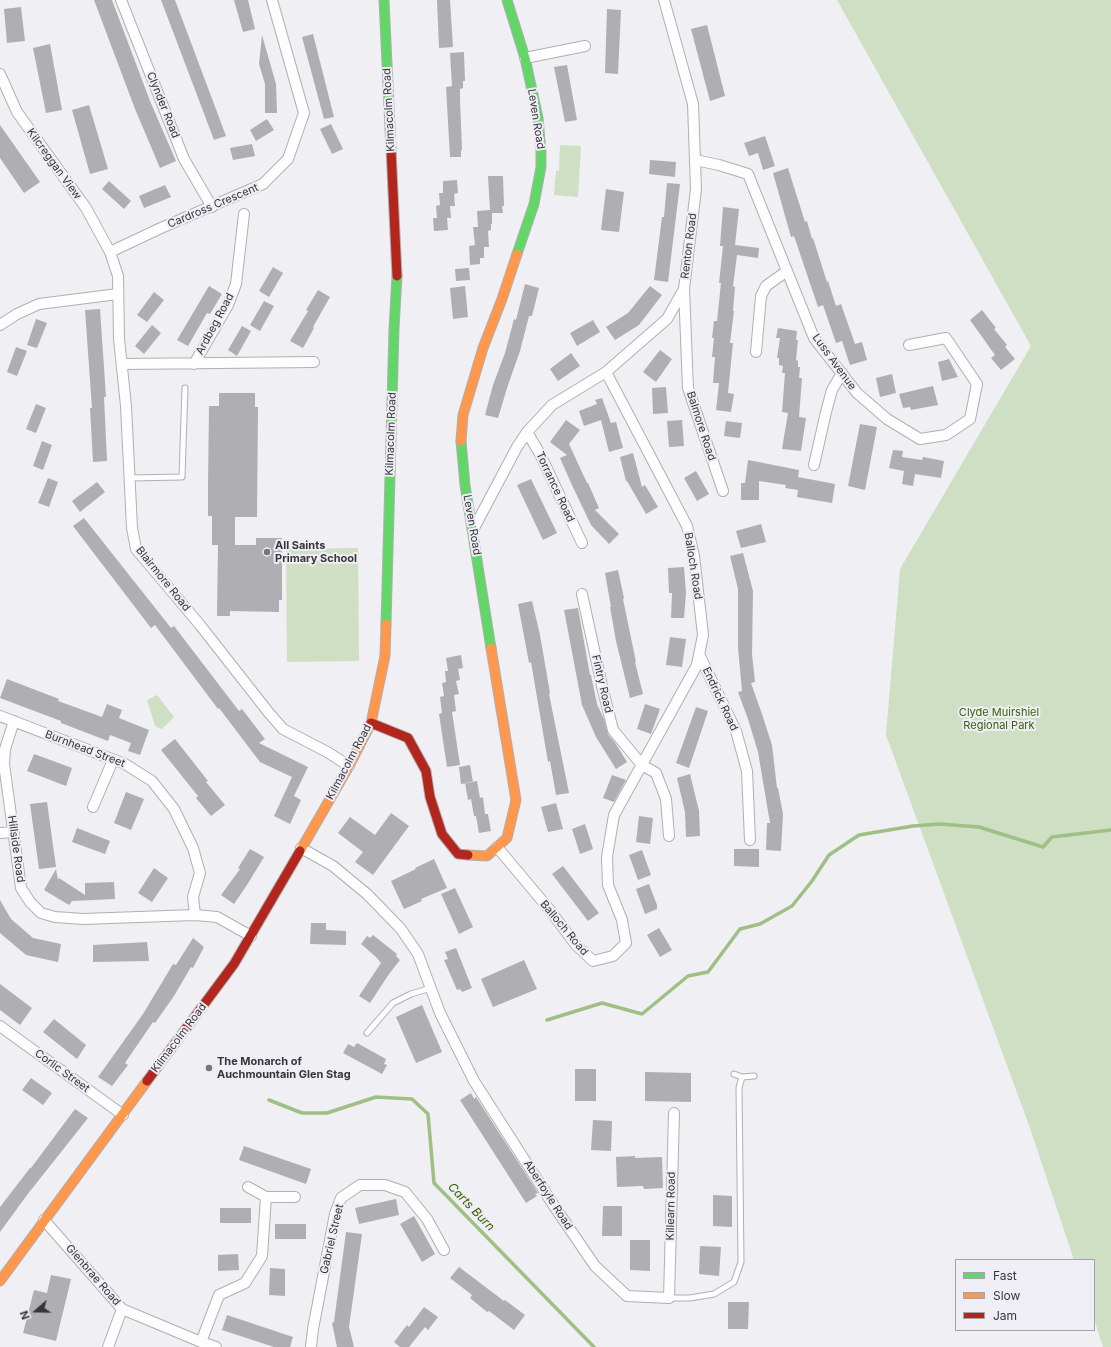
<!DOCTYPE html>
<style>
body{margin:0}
#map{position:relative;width:1111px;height:1347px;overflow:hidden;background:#f0eff3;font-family:Inter,sans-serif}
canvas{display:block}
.legend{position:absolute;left:955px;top:1259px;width:140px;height:72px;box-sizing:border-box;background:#efedf5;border:1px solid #a5a3a9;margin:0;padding:5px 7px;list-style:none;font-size:12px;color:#363538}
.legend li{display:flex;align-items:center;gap:8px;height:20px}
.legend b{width:20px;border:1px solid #a5a3a9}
.north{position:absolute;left:16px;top:1291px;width:40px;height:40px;-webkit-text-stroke:3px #efedf5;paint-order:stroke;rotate:250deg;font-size:11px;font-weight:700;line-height:16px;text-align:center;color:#363538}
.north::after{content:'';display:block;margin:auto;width:14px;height:18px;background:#363538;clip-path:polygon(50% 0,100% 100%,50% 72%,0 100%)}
</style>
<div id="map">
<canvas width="1111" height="1347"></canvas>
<ul class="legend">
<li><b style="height:5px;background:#63d668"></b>Fast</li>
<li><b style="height:5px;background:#ff974d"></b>Slow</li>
<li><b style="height:5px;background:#b3261e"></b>Jam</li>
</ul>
<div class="north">N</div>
</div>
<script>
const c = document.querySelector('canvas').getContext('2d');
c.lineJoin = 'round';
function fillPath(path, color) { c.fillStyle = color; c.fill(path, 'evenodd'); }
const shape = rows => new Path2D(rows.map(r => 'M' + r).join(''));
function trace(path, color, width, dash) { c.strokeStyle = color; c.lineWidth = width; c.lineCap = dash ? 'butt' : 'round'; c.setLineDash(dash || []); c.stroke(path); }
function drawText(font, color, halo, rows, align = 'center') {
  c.font = font + ' Inter,sans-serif'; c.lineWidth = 4; c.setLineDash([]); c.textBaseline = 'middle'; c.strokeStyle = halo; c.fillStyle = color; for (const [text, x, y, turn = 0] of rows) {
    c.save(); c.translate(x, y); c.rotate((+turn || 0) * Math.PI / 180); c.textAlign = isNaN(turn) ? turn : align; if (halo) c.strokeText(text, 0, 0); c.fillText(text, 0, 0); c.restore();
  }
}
fillPath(shape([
 [837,0,1111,0,1111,1347,1103,1347,1094,1319,1094,1260,1074,1260,1031,1131,886,735,900,569,1031,346],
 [560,145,581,146,578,197,554,195,556,171,559,171],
 [358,548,359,661,287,662,286,549],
 [157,695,174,717,162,729,155,726,147,700]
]), '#cedfc4');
trace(shape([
 [547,1020,602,1003,642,1014,688,976,708,972,740,929,760,924,792,906,812,881,829,855,859,835,913,826,940,824,979,827,1043,847,1052,837,1111,830],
 [269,1100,302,1113,327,1113,376,1097,412,1099,428,1114,434,1183,594,1347]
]), '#9fc084', 3.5);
fillPath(shape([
 [94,0,112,0,150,101,176,161,160,168,135,109],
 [161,0,175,0,226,136,214,140],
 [234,0,248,0,255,29,243,32],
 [437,0,450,0,453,47,439,48],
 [21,7,25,41,7,43,4,9],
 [607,9,621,10,618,74,605,73],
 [707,25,725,96,710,101,691,29],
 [313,34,334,117,324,119,302,37],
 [262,35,276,84,277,113,265,113,265,84,259,64],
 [50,44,62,110,46,113,33,48],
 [464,52,465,81,463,81,463,88,460,89,460,99,462,150,461,150,461,157,450,157,446,87,452,86,450,53],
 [567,65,577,120,565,122,554,67],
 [89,105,108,169,90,174,72,110],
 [267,119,274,130,256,141,250,130],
 [331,124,343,149,332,154,320,129],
 [0,125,40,182,24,193,0,158],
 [765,136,775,166,763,170,758,153,749,156,744,143],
 [252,144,255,156,233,160,230,148],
 [650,160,676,162,675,177,649,174],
 [788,168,805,222,807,221,812,239,813,238,827,282,828,281,836,306,841,304,855,344,862,342,867,360,850,365,842,341,836,343,823,305,818,307,794,236,791,237,773,173],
 [488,176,503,176,504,206,502,206,503,213,492,213,492,224,491,224,491,230,488,231,489,247,484,247,484,258,480,258,480,264,470,265,469,246,475,245,473,227,478,227,477,211,490,210],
 [457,180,458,193,454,194,455,206,450,206,451,218,447,218,448,230,434,231,433,218,437,218,436,206,440,205,439,193,443,193,443,181],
 [109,181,131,201,124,209,102,189],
 [667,183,680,184,668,282,654,280,662,217,664,217],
 [165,185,171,197,144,208,139,196],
 [606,189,624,192,619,232,601,230],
 [723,207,739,209,735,245,759,248,758,258,737,255,733,286,735,287,733,311,734,311,730,343,733,343,728,393,734,394,731,412,716,410,719,383,713,383,715,357,712,357,714,338,712,338,714,321,717,321,721,283,719,283,723,246,720,246],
 [273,267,283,273,269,297,259,291],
 [469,268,470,280,456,281,455,269],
 [525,284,539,288,532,316,529,316,520,351,508,385,498,418,485,415,493,385,505,353,514,319,516,320],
 [209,286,222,294,210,314,207,313,188,346,177,340],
 [465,286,468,317,453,319,450,288],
 [650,286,662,295,639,325,615,340,606,327,628,313],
 [318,290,330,297,313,327,314,328,303,348,290,341,308,311,306,310],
 [154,292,164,300,147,322,137,315],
 [264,301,274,306,260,331,250,325],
 [100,309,106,397,104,397,107,461,93,462,90,408,92,408,85,310],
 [982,310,996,328,994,329,1007,345,1005,347,1015,359,1001,370,991,358,995,355,970,320],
 [36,319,47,323,37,348,27,345],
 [593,320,600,332,577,346,570,333],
 [152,325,161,333,144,354,135,346],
 [242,326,251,331,237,356,228,350],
 [778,328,797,331,796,340,798,340,796,360,798,361,798,367,800,367,799,378,802,378,799,417,806,418,801,451,782,449,788,413,782,412,785,373,782,373,783,366,779,365,779,358,777,358,780,338,776,338],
 [16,347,27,351,17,376,7,372],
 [660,350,672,359,656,382,643,372],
 [571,353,580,366,558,381,550,369],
 [949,359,958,377,942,381,938,362],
 [892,374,896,393,880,397,876,378],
 [933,386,938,405,911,410,910,407,903,408,899,394],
 [666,387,668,413,653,414,652,388],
 [219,393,255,393,255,407,258,407,257,517,235,517,235,545,256,545,256,538,282,538,282,600,279,600,279,612,230,611,230,616,217,616,218,545,212,545,212,516,208,516,208,484,209,406,219,406],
 [602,398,611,423,616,422,623,448,609,452,601,420,584,426,579,411,597,404,595,400],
 [36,404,46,408,36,433,26,429],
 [566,420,580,430,569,444,587,483,588,483,599,508,595,510,619,534,609,544,591,525,571,483,560,458,567,455,550,442],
 [682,420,684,446,669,447,667,421],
 [726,421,742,423,740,438,724,436],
 [860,424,877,427,865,490,848,486],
 [42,441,52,445,43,470,33,466],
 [893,450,903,451,902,457,922,460,923,457,944,461,941,478,915,474,913,486,902,484,904,471,889,468],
 [633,453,642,487,645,485,658,507,646,514,627,481,626,481,620,457],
 [748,460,799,470,798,477,835,484,832,503,797,497,798,490,785,488,786,485,759,481,759,500,741,500,741,483,745,483],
 [696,471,709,494,697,501,684,478],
 [48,478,58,482,49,507,38,503],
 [531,479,557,533,543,540,517,485],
 [97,482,105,492,80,512,72,501],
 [84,518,171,628,174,626,239,711,242,709,265,739,259,743,308,767,294,796,301,800,290,824,274,816,292,777,260,762,219,708,218,709,155,625,151,628,73,526],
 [761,524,766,542,741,548,736,531],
 [743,553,753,591,752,654,755,682,751,683,762,714,772,745,777,788,778,788,783,814,781,851,766,850,767,823,770,823,758,752,748,719,738,692,742,691,738,648,738,589,730,556],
 [684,567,686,593,684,618,671,618,672,593,669,593,668,568],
 [618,570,624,598,623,599,636,662,635,662,643,694,630,698,616,641,610,607,611,607,605,573],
 [532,601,540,635,550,693,549,694,569,793,556,795,550,761,548,762,531,662,529,663,518,604],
 [578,608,590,675,591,675,597,704,604,719,608,734,616,744,627,762,616,769,596,737,582,705,564,610],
 [670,637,686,639,682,667,666,665],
 [461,655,463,668,458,669,460,680,456,681,459,694,454,695,456,711,452,712,460,765,447,767,439,714,442,713,440,697,444,696,442,683,446,682,445,671,448,671,446,658],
 [7,679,59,699,58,701,102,717,107,704,122,710,119,718,149,730,140,755,128,751,131,743,110,735,108,741,61,723,61,721,0,698],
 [645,704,660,709,651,734,637,729],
 [696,707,708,711,689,768,676,763],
 [175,739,208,781,206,782,225,805,211,816,196,798,198,796,161,750],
 [34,754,72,768,66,786,27,771],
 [470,765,473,782,461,784,459,767],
 [690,774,699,811,700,836,686,837,685,812,677,778],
 [612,775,626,780,614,802,603,798],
 [477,781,480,798,483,797,485,814,488,814,491,831,479,833,476,816,474,816,471,799,468,800,465,783],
 [126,792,144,799,131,830,114,823],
 [47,802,56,867,39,869,30,804],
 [556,803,563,829,548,832,541,807],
 [391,813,409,826,373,875,355,862,363,852,338,833,350,817,375,835],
 [639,816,653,818,650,844,636,842],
 [585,824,593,849,580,854,572,829],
 [77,828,110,841,105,854,72,842],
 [250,849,264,857,247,885,234,904,221,895,240,869,238,868],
 [734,849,759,849,759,867,734,866],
 [642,850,651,875,638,880,629,855],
 [434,859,447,888,421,899,422,901,404,909,391,881,416,869,415,868],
 [563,866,599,913,588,921,552,874],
 [154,868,168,878,152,902,138,893],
 [56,869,58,880,59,878,85,895,85,883,114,882,115,899,72,901,69,905,44,890],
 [649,884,657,905,657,909,645,914,636,889],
 [455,888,473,927,459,934,441,894],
 [0,900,11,919,33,938,61,944,58,962,26,955,0,933],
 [311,923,326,923,326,930,346,931,346,945,310,944],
 [659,928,672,950,660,957,647,935],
 [373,935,397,954,396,956,400,960,389,974,370,1003,359,996,381,963,376,957,361,944,367,936,370,938],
 [193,938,204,947,193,968,191,967,174,996,155,1023,153,1022,125,1063,128,1065,112,1086,98,1077,143,1014,173,964,176,965],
 [147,942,149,961,93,962,93,945],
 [456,948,472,988,462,992,460,989,457,990,444,960,448,959,445,952],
 [524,960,537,989,493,1007,481,979],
 [0,984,32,1008,20,1025,0,1010],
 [422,1005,442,1052,416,1063,396,1017],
 [54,1019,86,1045,77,1059,43,1032],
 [357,1043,386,1059,384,1064,387,1065,382,1074,343,1053,348,1044,354,1047],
 [575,1069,596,1069,596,1101,575,1101],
 [645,1072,691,1073,691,1102,645,1101],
 [31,1078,52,1093,43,1105,22,1090],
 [471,1093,474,1099,476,1097,538,1193,535,1194,537,1196,526,1203,460,1100],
 [75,1109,88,1118,27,1195,0,1232,0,1207,30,1168,31,1168],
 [593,1120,612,1121,611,1151,591,1150],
 [244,1146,311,1169,306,1184,239,1160],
 [635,1156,635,1158,662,1157,663,1188,644,1189,643,1186,617,1187,616,1157],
 [713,1195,732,1196,732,1227,713,1226],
 [396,1199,399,1215,359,1224,355,1208],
 [603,1206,622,1206,622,1236,602,1236],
 [220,1208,251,1208,251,1223,220,1223],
 [414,1216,435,1254,422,1262,400,1224],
 [275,1224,306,1224,306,1239,275,1239],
 [346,1232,362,1234,349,1327,354,1347,337,1347,332,1323,334,1322],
 [630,1240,650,1240,650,1271,630,1270],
 [700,1246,721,1247,719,1276,699,1274],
 [238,1254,239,1270,218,1271,218,1255],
 [459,1267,504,1301,505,1300,525,1315,514,1330,489,1311,487,1312,470,1298,472,1295,450,1278],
 [270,1268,285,1269,285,1296,269,1295],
 [51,1275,71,1279,56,1341,23,1333,34,1290,47,1293],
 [728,1302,749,1302,748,1329,728,1329],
 [424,1307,438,1317,428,1330,425,1327,409,1347,400,1347,394,1342,407,1325,409,1327],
 [227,1315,293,1337,290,1347,274,1347,222,1330]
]), '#afaeb2');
const lane = shape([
 [130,478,182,477,185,388],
 [367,1033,393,1003,411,994,431,988],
 [742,1077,754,1076],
 [669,1298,690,1298,714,1294,734,1282,741,1262,739,1088,742,1077,734,1074]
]);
const street = shape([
 [121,0,184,159,212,207],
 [525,58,585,46],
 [0,74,17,112,86,208,110,252,118,276,119,339,126,406,132,528,136,549,200,625,269,713,283,729,329,753,349,766],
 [695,160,719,165,748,174,814,338,857,393,887,419,920,439,946,435,970,419,977,384,946,338,909,345],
 [110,252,161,228,263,184,288,159,304,113,272,0],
 [684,289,688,388,723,491],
 [0,325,17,314,39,304,118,294],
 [756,352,761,296,766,286,787,271],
 [122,364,314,362],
 [194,364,228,305,236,284,244,214],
 [527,432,540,454,582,543],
 [814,465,826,412,832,390,842,373],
 [473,530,517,447,527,432,552,405,606,372,667,319,684,289,696,189,693,104,664,0],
 [582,594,602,686,613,730,642,765,656,773,666,799,669,836],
 [699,654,736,731,747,771,750,840],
 [0,716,125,764,152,781,174,809,193,848,200,873,193,897,195,915,217,917,251,936],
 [14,721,5,749,4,764,21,888,30,902,41,913,55,917,83,919,195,915],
 [93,807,113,760],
 [0,833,14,832],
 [497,847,549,909,576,945,593,961,613,956,626,943,622,920,608,885,607,857,614,815,697,665,703,635,694,556,687,526,606,372],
 [301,848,333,866,367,894,401,929,418,954,440,1013,474,1081,554,1206,595,1266,627,1296,669,1298,674,1113],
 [0,1026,123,1115],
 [248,1187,266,1197,295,1197],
 [44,1220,122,1309,201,1342,216,1347],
 [201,1342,219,1295,245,1283,262,1256,266,1197],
 [108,1347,122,1309],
 [311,1347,313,1329,335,1214,341,1198,360,1185,385,1185,405,1192,427,1219,444,1250]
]);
const fast = shape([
 [384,0,391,149],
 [507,0,525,58,538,118,541,152,541,167,534,204,517,254],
 [461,441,465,485,491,648],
 [386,624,394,329,397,276]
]);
const slow = shape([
 [461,441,463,415,483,348,502,299,517,254],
 [300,851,349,766,371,723,385,656,386,624],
 [468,855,487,856,507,838,516,800,491,648],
 [0,1281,147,1081]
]);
const jam = shape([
 [391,149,397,276],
 [371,723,408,738,426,771,430,797,442,834,458,854,468,855],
 [147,1081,234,964,300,851]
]);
trace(lane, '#b0afb2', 7);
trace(street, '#b0afb2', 12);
trace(fast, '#b0afb2', 11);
trace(slow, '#b0afb2', 11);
trace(jam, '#b0afb2', 11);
trace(lane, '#fdfdfd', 5);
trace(street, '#fdfdfd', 10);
trace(fast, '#63d668', 9);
trace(slow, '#ff974d', 9);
trace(jam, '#b3261e', 9);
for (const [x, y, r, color] of [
 [267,552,4,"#777679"],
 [209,1068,4,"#777679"]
]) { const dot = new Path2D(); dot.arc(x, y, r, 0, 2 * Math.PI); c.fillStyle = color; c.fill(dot); trace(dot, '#efedf5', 1.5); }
drawText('11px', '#363538', '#efedf5', [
 ["Clynder Road",163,105,68],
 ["Kilmacolm Road",389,110,-93],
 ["Leven Road",536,119,81],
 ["Kilcreggan View",54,164,54],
 ["Cardross Crescent",213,206,-23],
 ["Renton Road",689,246,-83],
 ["Ardbeg Road",215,324,-62],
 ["Luss Avenue",834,362,54],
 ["Balmore Road",701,426,72],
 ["Kilmacolm Road",391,434,-88],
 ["Torrance Road",555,487,65],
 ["Leven Road",472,525,80],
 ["Balloch Road",693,566,81],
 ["Blairmore Road",163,579,51],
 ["Fintry Road",602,684,77],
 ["Endrick Road",720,699,65],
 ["Burnhead Street",85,749,21],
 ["Kilmacolm Road",349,762,-62],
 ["Hillside Road",16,849,82],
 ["Balloch Road",564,928,50],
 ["Kilmacolm Road",179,1038,-53],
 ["Corlic Street",62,1071,36],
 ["Aberfoyle Road",548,1195,57],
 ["Killearn Road",671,1206,-89],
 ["Gabriel Street",332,1239,-77],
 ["Glenbrae Road",93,1275,49]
]);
drawText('bold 11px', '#363538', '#efedf5', [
 ["All Saints",275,546],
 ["Primary School",275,559],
 ["The Monarch of",217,1062],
 ["Auchmountain Glen Stag",217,1075]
], 'left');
drawText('11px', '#386300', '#efedf5', [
 ["Clyde Muirshiel",999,713],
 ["Regional Park",999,726]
]);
drawText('italic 12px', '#386400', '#efedf5', [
 ["Carts Burn",471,1207,46]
]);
</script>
